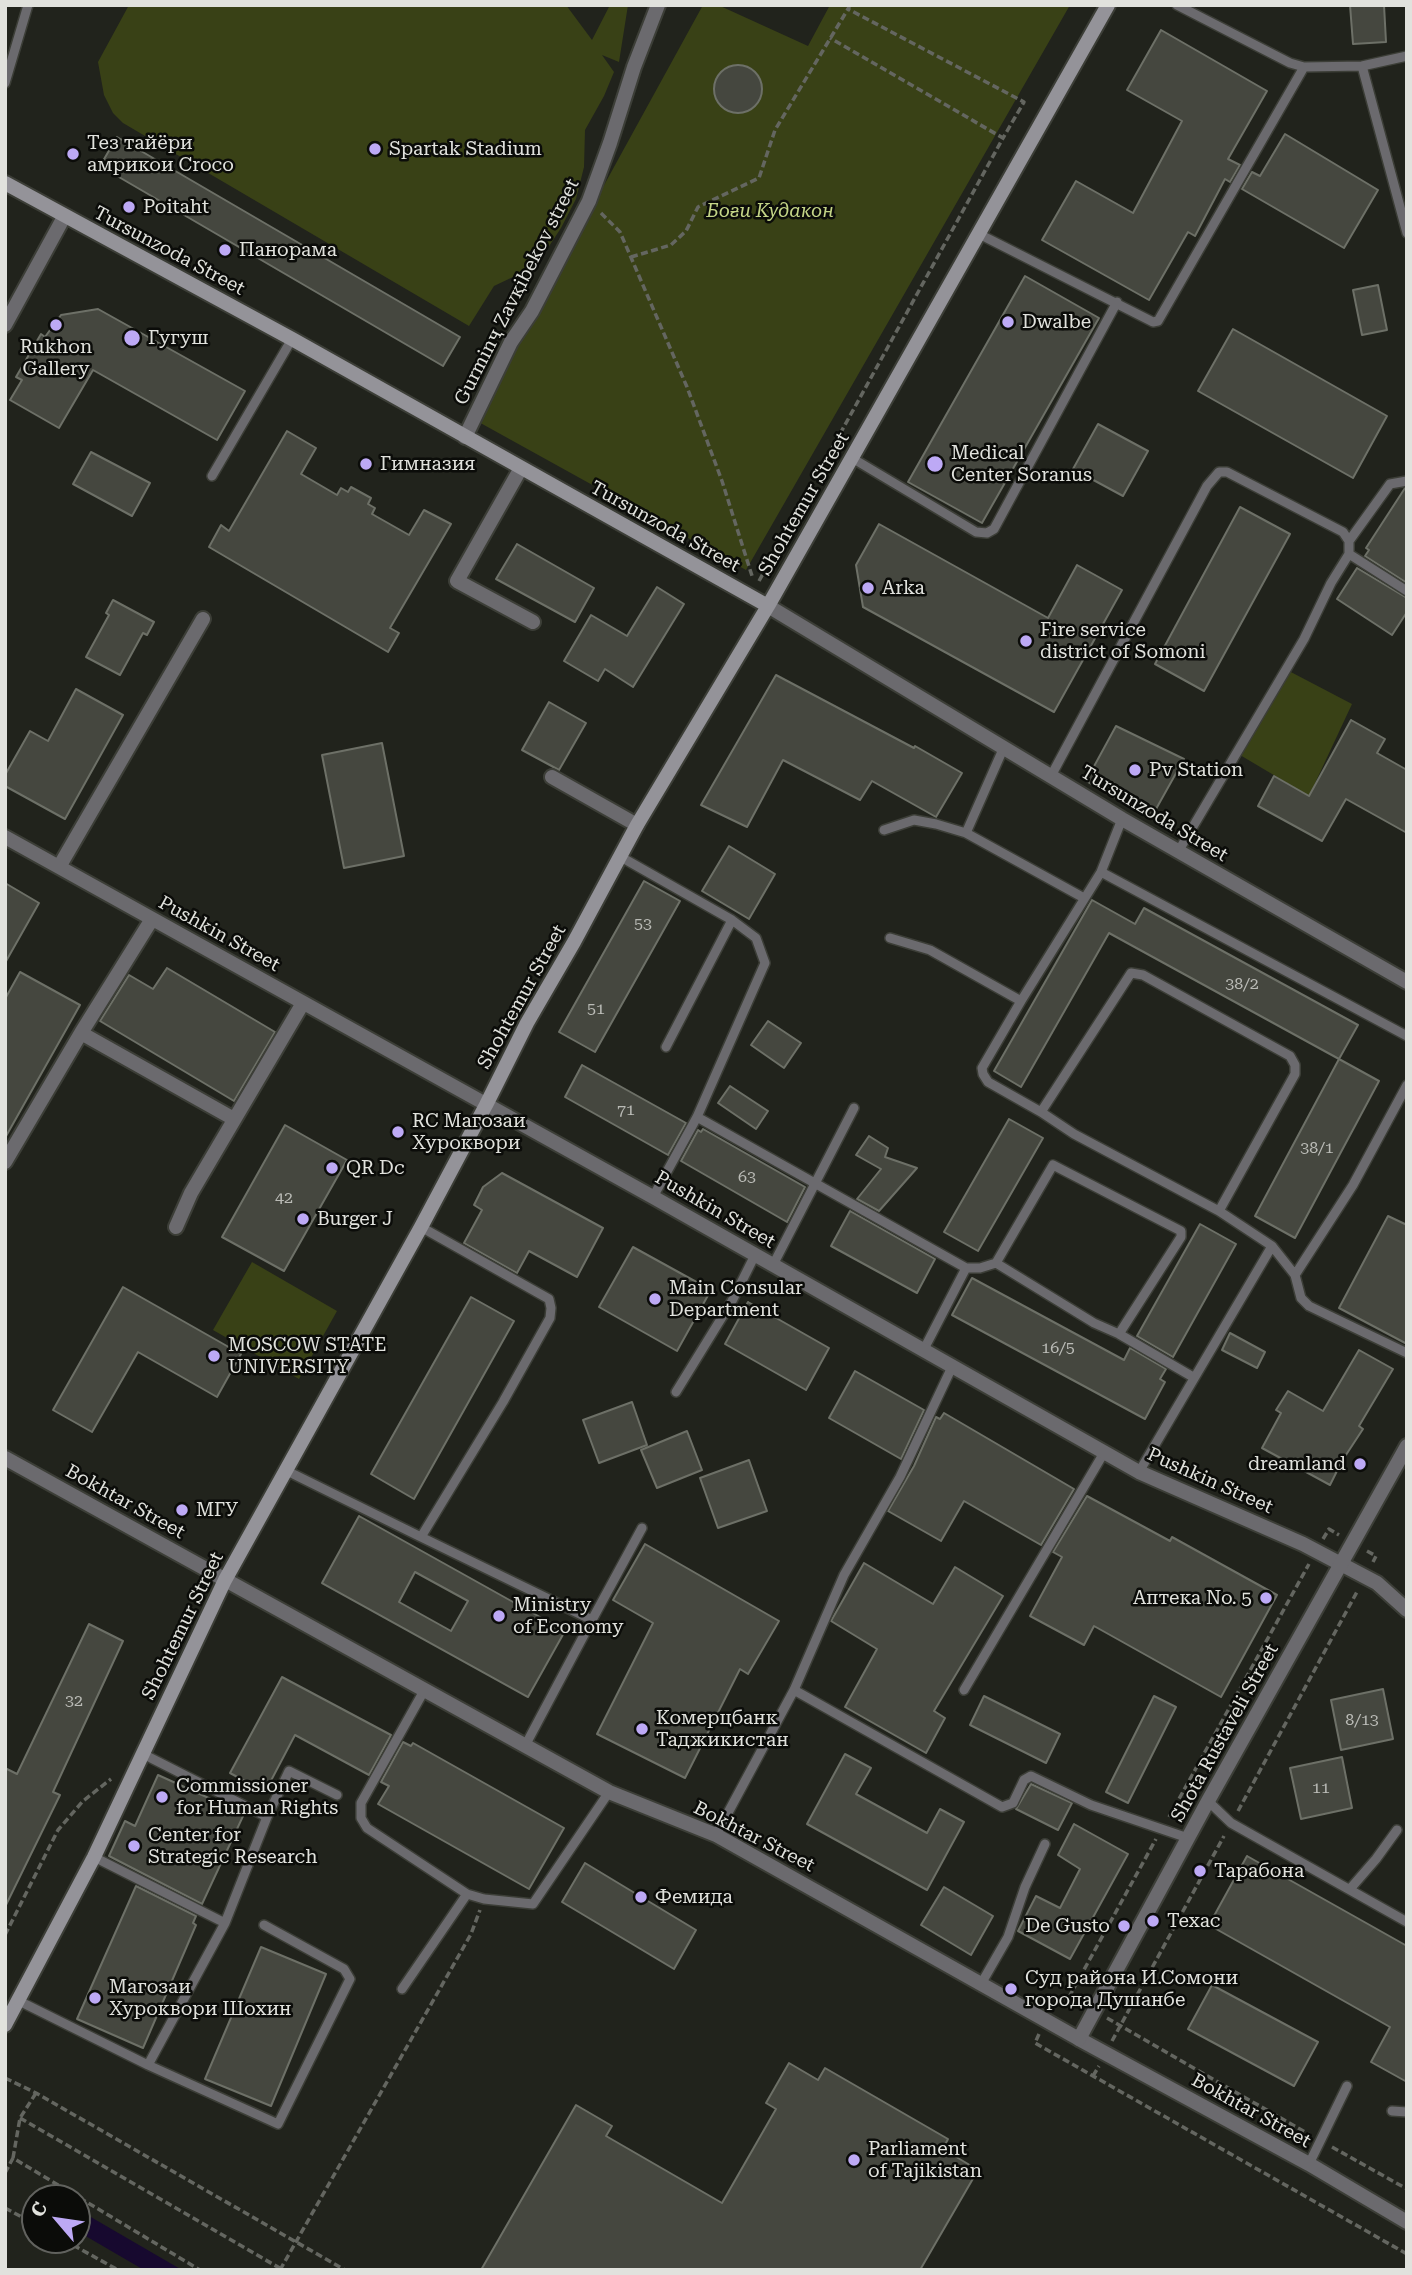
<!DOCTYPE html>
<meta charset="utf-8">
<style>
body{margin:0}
#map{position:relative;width:1412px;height:2275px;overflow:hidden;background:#21231c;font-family:"Roboto Serif",serif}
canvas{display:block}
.frame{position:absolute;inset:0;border:7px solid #e1e2dd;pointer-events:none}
.north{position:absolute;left:21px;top:2184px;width:70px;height:70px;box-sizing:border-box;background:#0b0c09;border:2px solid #61625e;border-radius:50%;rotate:299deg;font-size:19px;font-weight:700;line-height:28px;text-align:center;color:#e1e2dd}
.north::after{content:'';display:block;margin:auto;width:24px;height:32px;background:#bda9f5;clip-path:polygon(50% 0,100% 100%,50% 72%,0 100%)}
</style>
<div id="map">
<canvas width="1412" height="2275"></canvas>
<div class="frame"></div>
<div class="north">С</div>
</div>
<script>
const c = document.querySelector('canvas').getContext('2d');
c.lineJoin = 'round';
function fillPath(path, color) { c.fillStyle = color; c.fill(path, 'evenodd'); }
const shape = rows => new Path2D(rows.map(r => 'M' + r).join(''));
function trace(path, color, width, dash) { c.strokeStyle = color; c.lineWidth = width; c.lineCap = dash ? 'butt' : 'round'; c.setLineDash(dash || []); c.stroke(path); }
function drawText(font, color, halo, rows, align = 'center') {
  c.font = font + ' "Roboto Serif",serif'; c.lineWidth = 5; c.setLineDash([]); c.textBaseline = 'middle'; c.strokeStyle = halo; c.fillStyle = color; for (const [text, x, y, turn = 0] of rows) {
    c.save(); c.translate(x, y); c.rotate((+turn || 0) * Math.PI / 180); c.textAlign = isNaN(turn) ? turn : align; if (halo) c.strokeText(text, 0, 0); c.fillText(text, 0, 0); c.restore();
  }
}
fillPath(shape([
 [129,5,566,5,592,40,610,5,628,5,619,62,602,55,614,72,604,96,585,130,584,167,576,199,561,228,536,266,494,286,469,326,123,123,113,113,104,95,98,62],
 [703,5,718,5,808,46,830,5,1070,5,746,570,475,420],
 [1287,670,1352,704,1309,796,1240,755],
 [252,1262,337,1311,299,1379,213,1330]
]), '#394116');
fillPath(shape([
 [77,2209,182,2270,144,2270,77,2231]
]), '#17092f');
const building = shape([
 [1350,5,1384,5,1386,42,1353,44,1350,5],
 [1161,30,1267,91,1228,159,1240,165,1230,182,1225,179,1195,236,1188,232,1149,300,1042,240,1076,181,1133,213,1182,121,1127,90,1161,30],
 '714 89a24 24 0 1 1 48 0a24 24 0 1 1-48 0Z',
 [1285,134,1378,190,1344,248,1242,189,1252,172,1260,176,1285,134],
 [117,137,460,337,443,366,100,166,117,137],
 [1025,276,1099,318,982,523,908,482,1025,276],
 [1378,285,1387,330,1362,335,1353,290,1378,285],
 [98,309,245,391,217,440,93,370,59,428,10,400,22,380,16,377,41,334,45,337,61,315,98,309],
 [1233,329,1387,416,1353,478,1198,391,1233,329],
 [1098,424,1148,451,1123,496,1073,469,1098,424],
 [287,431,316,448,301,474,337,495,341,488,348,492,351,487,371,498,368,504,375,508,372,514,409,535,424,510,451,524,390,628,399,633,388,652,209,547,221,525,229,531,287,431],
 [91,452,150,483,132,516,73,484,91,452],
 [1405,488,1407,488,1407,583,1365,556,1369,550,1366,548,1405,488],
 [1240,507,1290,534,1204,691,1155,664,1240,507],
 [879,524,1048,618,1077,565,1122,590,1054,712,863,607,856,565,879,524],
 [517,544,594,588,575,622,496,579,517,544],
 [1357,568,1407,598,1407,612,1392,635,1337,599,1357,568],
 [657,587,684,604,633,687,605,669,598,681,564,661,591,615,627,636,657,587],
 [113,600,154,622,147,635,143,633,120,675,86,657,109,615,106,613,113,600],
 [776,675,914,748,915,746,962,773,936,817,872,781,860,800,783,760,747,827,701,805,776,675],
 [76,689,123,715,65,819,5,786,5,775,30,731,48,741,76,689],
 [549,702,586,723,559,770,522,750,549,702],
 [1351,720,1385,739,1377,753,1407,770,1407,833,1346,799,1322,841,1258,806,1274,776,1309,796,1351,720],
 [1116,726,1184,759,1151,818,1086,781,1116,726],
 [382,743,404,856,344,868,322,755,382,743],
 [729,846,775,874,749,919,702,891,729,846],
 [644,881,680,901,595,1052,559,1032,644,881],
 [5,883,39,903,5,963,5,883],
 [1092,900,1135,924,1144,908,1358,1025,1339,1059,1109,933,1021,1087,994,1071,1092,900],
 [167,968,275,1032,234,1101,100,1021,129,975,153,989,167,968],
 [20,972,80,1005,5,1138,5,999,20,972],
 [768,1021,801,1043,784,1068,751,1045,768,1021],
 [1339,1059,1379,1081,1295,1238,1255,1216,1339,1059],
 [582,1065,686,1123,668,1155,565,1097,582,1065],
 [730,1086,768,1111,756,1129,718,1103,730,1086],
 [1009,1119,1043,1138,978,1251,944,1232,1009,1119],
 [285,1125,347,1160,284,1271,222,1237,285,1125],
 [703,1129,805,1187,787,1222,681,1161,698,1130,701,1132,703,1129],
 [869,1136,888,1148,885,1157,917,1168,879,1211,857,1199,881,1169,856,1155,869,1136],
 [502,1173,603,1228,577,1277,529,1251,517,1273,464,1243,482,1210,474,1205,483,1187,502,1173],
 [850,1211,935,1259,917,1293,831,1246,850,1211],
 [1388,1216,1407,1225,1407,1344,1339,1308,1388,1216],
 [1200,1224,1236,1244,1173,1357,1137,1336,1200,1224],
 [633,1247,711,1290,677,1351,599,1307,633,1247],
 [972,1278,1124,1360,1130,1348,1166,1369,1160,1379,1165,1382,1145,1419,952,1315,972,1278],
 [123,1287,241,1354,217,1397,138,1352,92,1432,53,1410,123,1287],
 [471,1297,514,1321,414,1499,371,1474,471,1297],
 [748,1302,829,1348,806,1390,725,1344,748,1302],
 [1230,1333,1265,1352,1257,1368,1222,1350,1230,1333],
 [1359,1350,1393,1369,1359,1426,1363,1429,1342,1461,1330,1485,1262,1448,1281,1413,1276,1410,1288,1391,1323,1411,1359,1350],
 [855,1371,924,1410,901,1459,829,1418,855,1371],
 [632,1402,647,1445,599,1463,583,1420,632,1402],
 [944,1413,1074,1489,1041,1545,964,1501,941,1541,888,1511,914,1466,936,1417,940,1419,944,1413],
 [687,1431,702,1470,657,1488,641,1450,687,1431],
 [749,1460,767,1511,718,1528,700,1478,749,1460],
 [1087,1496,1170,1541,1172,1537,1277,1595,1221,1697,1094,1626,1084,1645,1030,1616,1062,1557,1053,1552,1087,1496],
 [359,1516,565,1631,528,1697,322,1583,359,1516],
 [415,1572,468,1601,451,1631,399,1602,415,1572],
 [645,1544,779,1621,748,1674,740,1669,685,1778,597,1734,653,1623,613,1600,645,1544],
 [864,1563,933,1604,955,1567,1003,1596,934,1711,945,1718,926,1753,845,1707,877,1649,831,1621,864,1563],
 [89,1624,123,1641,53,1792,60,1795,5,1907,5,1768,17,1774,89,1624],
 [282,1677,391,1735,369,1775,295,1735,265,1792,230,1773,282,1677],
 [1383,1689,1393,1739,1341,1750,1331,1700,1383,1689],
 [984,1696,1060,1734,1046,1763,970,1725,984,1696],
 [1154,1696,1176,1707,1128,1803,1106,1792,1154,1696],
 [403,1742,411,1746,413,1743,564,1828,529,1889,378,1804,389,1786,381,1782,403,1742],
 [845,1754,871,1768,856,1794,927,1833,940,1809,964,1822,927,1890,807,1824,845,1754],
 [1342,1757,1352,1808,1301,1819,1290,1768,1342,1757],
 [158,1775,244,1814,202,1904,109,1856,125,1821,135,1826,158,1775],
 [1031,1784,1072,1803,1058,1830,1016,1809,1031,1784],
 [1074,1824,1128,1854,1070,1959,1018,1931,1036,1896,1060,1908,1080,1869,1058,1855,1074,1824],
 [1247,1856,1407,1946,1407,2082,1371,2062,1390,2027,1209,1925,1247,1856],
 [585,1863,696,1930,674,1969,562,1902,585,1863],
 [136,1886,196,1916,193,1923,196,1925,143,2048,77,2019,136,1886],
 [944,1887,993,1916,971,1955,921,1925,944,1887],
 [261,1947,326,1974,271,2106,205,2079,261,1947],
 [1212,1985,1318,2042,1294,2086,1188,2029,1212,1985],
 [789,2063,818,2080,825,2068,948,2139,943,2149,978,2170,920,2270,481,2270,576,2105,612,2126,606,2136,722,2203,776,2109,766,2103,789,2063]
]);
fillPath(building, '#45473f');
trace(building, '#6d7067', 2);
const service = shape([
 [1177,5,1290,63,1304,67,1362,66,1407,56],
 [1362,66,1407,233],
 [5,83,28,5],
 [979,234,1153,322,1158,321,1304,67],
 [852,458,976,532,987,533,994,529,1117,302],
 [212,476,292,339],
 [1349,541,1390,484,1407,481],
 [1349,554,1407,591],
 [1004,747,966,833,1084,898],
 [1051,776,1207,486,1219,472,1227,472,1343,532,1349,541,1349,554,1331,583,1304,639,1178,852],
 [1122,819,1101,872,1021,1001,982,1068,983,1074,988,1082,1041,1112,1074,1134,1219,1211,1272,1246,1139,1472],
 [884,830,914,820,936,824,966,833],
 [621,857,732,920,756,938,765,963,697,1117,653,1197],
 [1101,872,1407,1036],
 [890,938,930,950,1021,1001],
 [666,1047,732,920],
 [1041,1112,1131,973,1143,975,1290,1056,1295,1065,1295,1074,1219,1211],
 [697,1117,966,1268,923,1351],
 [1272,1246,1295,1275,1301,1298,1309,1306,1407,1353],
 [773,1265,854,1108],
 [966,1268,980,1268,996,1263,1053,1165,1181,1231,1181,1237,1119,1334,1094,1323,996,1263],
 [1295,1275,1353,1185,1407,1085],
 [1119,1334,1193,1377],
 [676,1392,732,1301,755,1255],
 [285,1470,421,1537,503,1402,550,1318,551,1308,549,1299,421,1227],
 [421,1537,592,1620,526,1744],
 [592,1620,642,1528],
 [425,1689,361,1803,361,1818,367,1828,467,1894,484,1899,533,1904,609,1792],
 [794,1690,1002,1807,1013,1803,1024,1780,1031,1776,1091,1805,1188,1838],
 [964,1690,1105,1451],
 [143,1754,267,1817,289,1771,337,1795],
 [1208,1801,1231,1823,1407,1922],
 [716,1835,794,1690,844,1575,900,1477,952,1367],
 [94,1857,225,1923,148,2065,278,2124,350,1979,344,1969,264,1925],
 [1350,1889,1376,1859,1397,1830],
 [225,1923,267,1817],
 [981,1984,1008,1937,1025,1887,1045,1844],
 [402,1989,467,1894],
 [17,2000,148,2065],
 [1392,2111,1407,2112],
 [1309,2164,1347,2086]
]);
const minor = shape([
 [5,325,64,217],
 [465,437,511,342,532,311,589,201,610,143,634,67,658,5],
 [521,468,457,581,533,622],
 [552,777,637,825],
 [5,837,653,1197,1139,1472,1303,1544,1377,1583,1407,1610],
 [59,867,203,619],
 [81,1033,234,1119],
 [5,1162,81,1033,152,919],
 [176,1227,191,1193,303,1003],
 [1079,2039,1309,2164,1407,2222]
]);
const tertiary = shape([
 [768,606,1122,819,1407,982],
 [5,1458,609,1792,716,1835,1079,2039,1208,1801,1407,1446]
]);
const secondary = shape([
 [5,183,292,339,768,606],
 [5,2025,94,1857,225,1580,421,1227,486,1105,527,1023,574,942,637,825,768,606,1108,5]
]);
trace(service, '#3c3e37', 12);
trace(minor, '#3c3e37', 18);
trace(tertiary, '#3c3e37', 18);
trace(secondary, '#3c3e37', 18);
trace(shape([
 [850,5,848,9,1024,102,1003,138],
 [601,213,620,232,687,387,722,481,753,579],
 [631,257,671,245,686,231,698,207,759,178,775,130,848,9],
 [759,581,1003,138,830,38],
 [1323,1539,1329,1529,1339,1535],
 [1367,1551,1376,1556,1373,1562],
 [1238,1811,1358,1590],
 [1169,1817,1309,1564],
 [5,1935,58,1830,83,1801,111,1779],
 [1069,1997,1156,1839],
 [1055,2006,1058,1999,1069,1997,1079,2002],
 [1107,2018,1310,2135],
 [1039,2034,1035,2043,1407,2254],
 [1112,2041,1224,1836],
 [1093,2076,1099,2066],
 [5,2078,36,2093,345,2270],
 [20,2118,283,2270],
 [1332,2147,1407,2189],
 [13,2158,20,2118,36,2093],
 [5,2173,13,2158,200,2270],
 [5,2208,35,2224],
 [64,2240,118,2270],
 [280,2270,471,1934,480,1910]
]), '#646660', 3.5, [7, 3.5]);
trace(service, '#6b6a6e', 9);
trace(minor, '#6b6a6e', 14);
trace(tertiary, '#6b6a6e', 14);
trace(secondary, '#949399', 14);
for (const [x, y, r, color] of [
 [375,149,7,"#bda9f5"],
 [73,154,7,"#bda9f5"],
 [129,207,7,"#bda9f5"],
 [225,250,7,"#bda9f5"],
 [1008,322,7,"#bda9f5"],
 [56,325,7,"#bda9f5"],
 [132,338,9,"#bda9f5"],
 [366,464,7,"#bda9f5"],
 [935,464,9,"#bda9f5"],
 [868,588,7,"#bda9f5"],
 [1026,641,7,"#bda9f5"],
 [1135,770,7,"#bda9f5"],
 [398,1132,7,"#bda9f5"],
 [332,1168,7,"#bda9f5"],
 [303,1219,7,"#bda9f5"],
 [655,1299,7,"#bda9f5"],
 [214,1356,7,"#bda9f5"],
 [1360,1464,7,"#bda9f5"],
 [182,1510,7,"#bda9f5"],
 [1266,1598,7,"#bda9f5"],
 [499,1616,7,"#bda9f5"],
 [642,1729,7,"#bda9f5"],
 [162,1797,7,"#bda9f5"],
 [134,1846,7,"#bda9f5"],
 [1200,1871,7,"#bda9f5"],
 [641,1897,7,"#bda9f5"],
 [1153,1921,7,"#bda9f5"],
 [1124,1926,7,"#bda9f5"],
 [1011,1989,7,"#bda9f5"],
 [95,1998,7,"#bda9f5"],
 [854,2160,7,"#bda9f5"]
]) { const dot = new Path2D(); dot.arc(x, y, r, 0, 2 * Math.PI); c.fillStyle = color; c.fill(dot); trace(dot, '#0b0c09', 2.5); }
drawText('16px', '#babbb6', null, [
 ["53",643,924],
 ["38/2",1242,984],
 ["51",596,1009],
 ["71",626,1110],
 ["38/1",1317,1148],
 ["63",747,1177],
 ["42",284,1198],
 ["16/5",1058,1348],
 ["32",74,1701],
 ["8/13",1362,1720],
 ["11",1321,1788]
]);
drawText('19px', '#e1e2dd', '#0b0c09', [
 ["Тез тайёри",87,143],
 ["амрикои Croco",87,165],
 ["Spartak Stadium",389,149],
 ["Poitaht",143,207],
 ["Панорама",239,250],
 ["Dwalbe",1022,322],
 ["Гугуш",148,338],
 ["Rukhon",56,347,"center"],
 ["Gallery",56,369,"center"],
 ["Medical",951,453],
 ["Center Soranus",951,475],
 ["Гимназия",380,464],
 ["Arka",882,588],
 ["Fire service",1040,630],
 ["district of Somoni",1040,652],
 ["Pv Station",1149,770],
 ["RC Магозаи",412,1121],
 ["Хуроквори",412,1143],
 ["QR Dc",346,1168],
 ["Burger J",317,1219],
 ["Main Consular",669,1288],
 ["Department",669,1310],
 ["MOSCOW STATE",228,1345],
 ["UNIVERSITY",228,1367],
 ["dreamland",1346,1464,"right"],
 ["МГУ",196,1510],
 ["Аптека No. 5",1252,1598,"right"],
 ["Ministry",513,1605],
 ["of Economy",513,1627],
 ["Комерцбанк",656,1718],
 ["Таджикистан",656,1740],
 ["Commissioner",176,1786],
 ["for Human Rights",176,1808],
 ["Center for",148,1835],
 ["Strategic Research",148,1857],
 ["Тарабона",1214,1871],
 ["Фемида",655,1897],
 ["Техас",1167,1921],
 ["De Gusto",1110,1926,"right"],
 ["Суд района И.Сомони",1025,1978],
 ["города Душанбе",1025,2000],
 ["Магозаи",109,1987],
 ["Хуроквори Шохин",109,2009],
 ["Parliament",868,2149],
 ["of Tajikistan",868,2171]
], 'left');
drawText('italic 19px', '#c4d587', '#0b0c09', [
 ["Боғи Кудакон",770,211]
]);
drawText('19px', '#e1e2dd', '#0b0c09', [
 ["Tursunzoda Street",169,251,28],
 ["Gurminҷ Zavқibekov street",517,292,-63],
 ["Shohtemur Street",804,504,-60],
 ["Tursunzoda Street",665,527,29],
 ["Tursunzoda Street",1154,814,31],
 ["Pushkin Street",219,934,29],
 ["Shohtemur Street",522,997,-61],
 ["Pushkin Street",715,1210,30],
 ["Pushkin Street",1210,1481,24],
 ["Bokhtar Street",125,1502,29],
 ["Shohtemur Street",183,1626,-64],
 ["Shota Rustaveli Street",1225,1733,-61],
 ["Bokhtar Street",754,1837,27],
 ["Bokhtar Street",1251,2111,29]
]);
</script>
